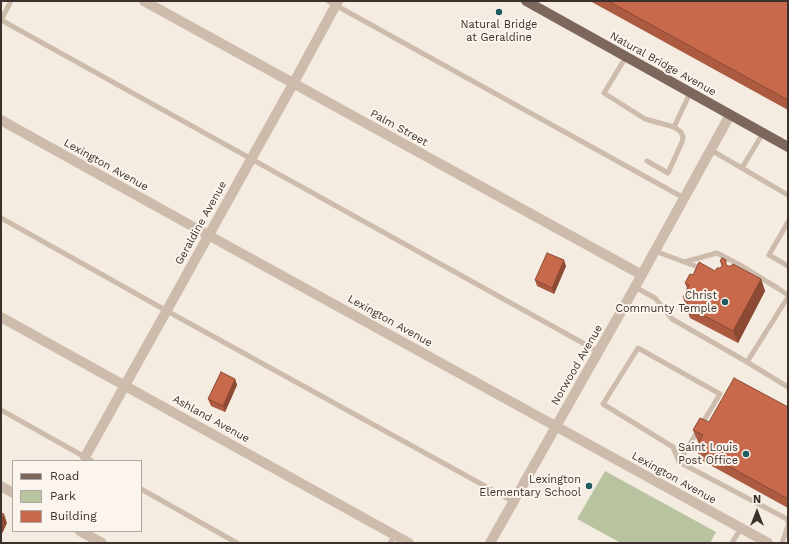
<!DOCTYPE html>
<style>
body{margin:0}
#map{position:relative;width:789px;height:544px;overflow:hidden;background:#f4ebe1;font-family:"Work Sans",sans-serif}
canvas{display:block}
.frame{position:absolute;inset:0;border:2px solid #3b302b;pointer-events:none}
.legend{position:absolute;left:12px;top:460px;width:130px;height:72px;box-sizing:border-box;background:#fbf5ee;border:1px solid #aea6a0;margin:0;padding:5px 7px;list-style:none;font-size:12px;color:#3b302b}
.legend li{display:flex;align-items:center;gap:8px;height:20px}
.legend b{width:20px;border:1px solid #aea6a0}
.north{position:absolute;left:737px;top:492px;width:40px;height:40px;-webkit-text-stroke:3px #fbf5ee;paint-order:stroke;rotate:0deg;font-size:11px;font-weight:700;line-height:16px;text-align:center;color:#3b302b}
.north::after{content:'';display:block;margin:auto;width:14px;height:18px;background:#3b302b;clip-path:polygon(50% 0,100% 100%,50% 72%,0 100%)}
</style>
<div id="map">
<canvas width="789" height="544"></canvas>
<div class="frame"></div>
<ul class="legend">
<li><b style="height:5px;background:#7d675c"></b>Road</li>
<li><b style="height:11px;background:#b8c4a0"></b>Park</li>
<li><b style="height:11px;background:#c8694b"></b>Building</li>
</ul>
<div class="north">N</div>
</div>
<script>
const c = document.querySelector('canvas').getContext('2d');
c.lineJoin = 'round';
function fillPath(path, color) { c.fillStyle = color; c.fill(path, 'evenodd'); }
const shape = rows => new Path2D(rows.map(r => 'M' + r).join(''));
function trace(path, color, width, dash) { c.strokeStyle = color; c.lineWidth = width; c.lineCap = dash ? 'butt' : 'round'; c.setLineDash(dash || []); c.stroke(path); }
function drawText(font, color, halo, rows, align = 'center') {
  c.font = font + ' "Work Sans",sans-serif'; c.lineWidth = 4; c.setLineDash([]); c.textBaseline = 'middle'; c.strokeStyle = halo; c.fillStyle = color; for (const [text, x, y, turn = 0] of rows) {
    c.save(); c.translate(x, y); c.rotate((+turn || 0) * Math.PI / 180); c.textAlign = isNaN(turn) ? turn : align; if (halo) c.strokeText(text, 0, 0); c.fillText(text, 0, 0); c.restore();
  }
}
fillPath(shape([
 [605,471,716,532,710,543,621,543,577,519]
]), '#b8c4a0');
trace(shape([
 [11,1,1,20,599,352],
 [328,1,684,198],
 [626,57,604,93,645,119,674,127,681,132,683,137,682,142,668,173,647,161],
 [674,127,690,93],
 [711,150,788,195],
 [742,168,763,133],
 [1,218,167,311,514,502],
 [788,222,769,255,788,266],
 [655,251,703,269],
 [684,262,717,253,740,265,779,289,788,295],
 [635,287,655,298,672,319,747,362,788,297],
 [747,362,788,387],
 [1,410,92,461],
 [679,462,720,394,638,348,603,404,673,447,679,462,787,519,788,523],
 [141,489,237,543],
 [390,543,395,535],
 [732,543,741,528],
 [782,543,788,526]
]), '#cdbbac', 5);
trace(shape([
 [144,1,642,275],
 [1,120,208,235,768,543],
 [1,317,409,543],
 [85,457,293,84,338,1],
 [1,486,13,493],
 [80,531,102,543],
 [490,543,635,287,730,115]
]), '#cdbbac', 10);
trace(shape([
 [526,1,788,147]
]), '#7d675c', 10);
fillPath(shape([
 [590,1,788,1,788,110],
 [720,261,728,266,761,279,765,291,738,343,690,318,683,297,687,288,685,283,693,275,715,271,720,268,722,266],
 [566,266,554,294,537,286,535,280],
 [235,379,237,385,225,412,211,406,208,399],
 [788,407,788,508,701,460,696,448,699,443,698,442,693,430,709,422]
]), '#ac5a40');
fillPath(shape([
 [564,260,566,266,554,294,552,288],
 [761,279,765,291,738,343,733,331],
 [235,379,237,385,225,412,223,406],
 [4,514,7,523,1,536,1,520]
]), '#8c4a34');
const building = shape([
 [608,1,788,1,788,100,608,1],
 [547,253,564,260,552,288,535,280,547,253],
 [722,258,726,260,726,264,728,266,731,266,733,264,761,279,733,331,686,306,689,300,683,297,689,285,685,283,690,274,693,275,699,262,715,271,717,268,720,268,722,266,722,263,720,261,722,258],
 [221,372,235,379,223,406,208,399,221,372],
 [734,378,788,407,788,499,696,448,703,435,693,430,700,418,709,422,734,378],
 [1,513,4,514,1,520,1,513]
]);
fillPath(building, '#c8694b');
trace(building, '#8c4a34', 1);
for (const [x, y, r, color] of [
 [499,12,4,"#1f5a5e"],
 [725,302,4,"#1f5a5e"],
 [746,454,4,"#1f5a5e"],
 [589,486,4,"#1f5a5e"]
]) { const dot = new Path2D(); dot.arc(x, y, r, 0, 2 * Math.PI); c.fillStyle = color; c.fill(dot); trace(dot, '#fbf5ee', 1.5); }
drawText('11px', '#3b302b', '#fbf5ee', [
 ["Natural Bridge",499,25,"center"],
 ["at Geraldine",499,38,"center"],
 ["Christ",717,296],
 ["Communty Temple",717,309],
 ["Saint Louis",738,448],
 ["Post Office",738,461],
 ["Lexington",581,480],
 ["Elementary School",581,493]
], 'right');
drawText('11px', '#3b302b', '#fbf5ee', [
 ["Natural Bridge Avenue",663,64,29],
 ["Palm Street",399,128,29],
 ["Lexington Avenue",106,165,29],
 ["Geraldine Avenue",201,223,-61],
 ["Lexington Avenue",390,321,29],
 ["Norwood Avenue",577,365,-60],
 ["Ashland Avenue",211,419,29],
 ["Lexington Avenue",674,478,29]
]);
</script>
